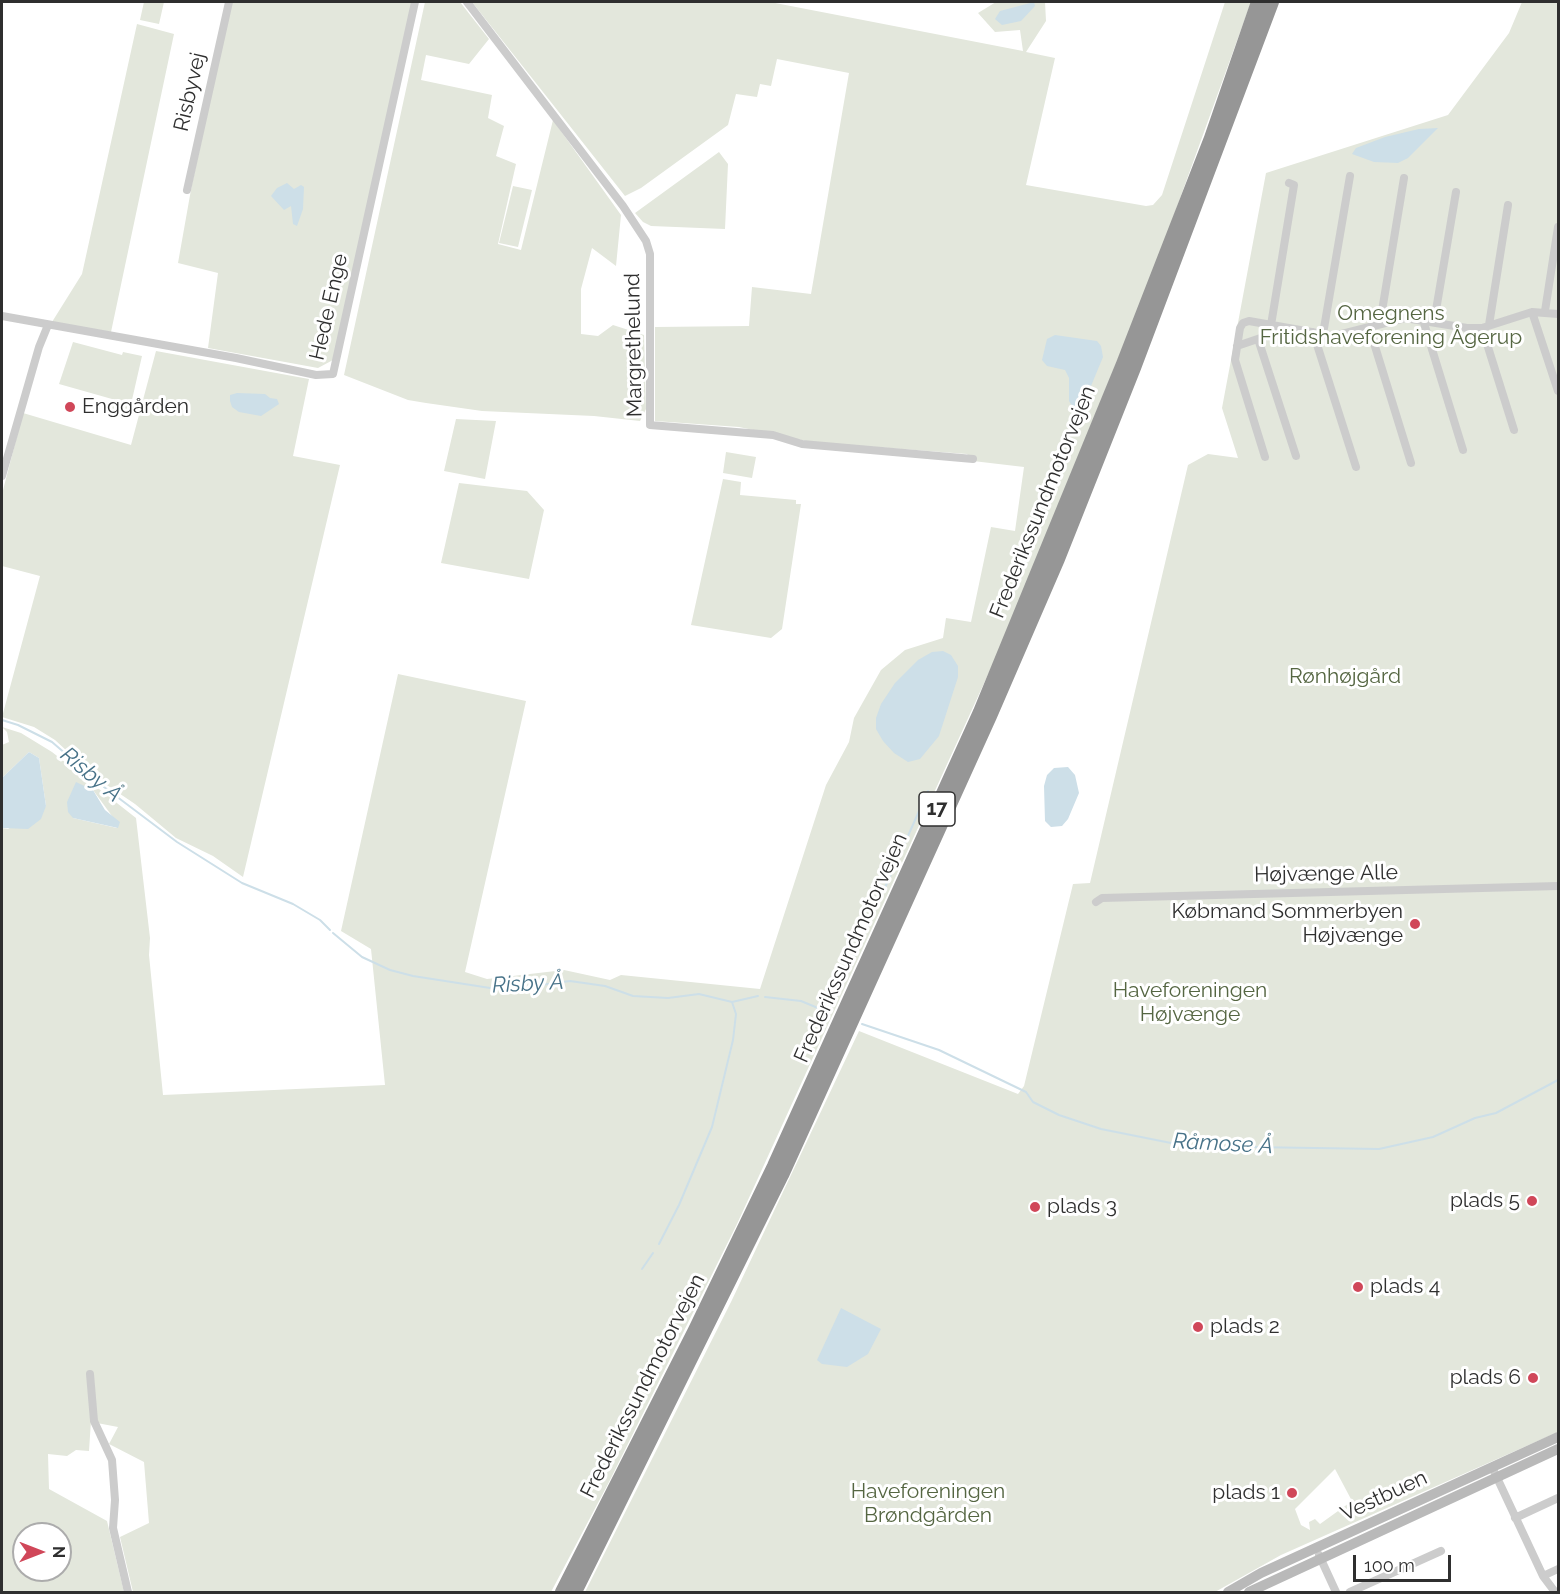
<!DOCTYPE html>
<meta charset="utf-8">
<style>
body{margin:0}
#map{position:relative;width:1560px;height:1594px;overflow:hidden;background:#fff;font-family:Raleway,sans-serif}
canvas{display:block}
.frame{position:absolute;inset:0;border:3px solid #2f2f2f;pointer-events:none}
.north{position:absolute;left:12px;top:1522px;width:60px;height:60px;box-sizing:border-box;background:#fff;border:2px solid #acacac;border-radius:50%;rotate:90deg;font-size:16px;font-weight:700;line-height:24px;text-align:center;color:#2f2f2f}
.north::after{content:'';display:block;margin:auto;width:21px;height:27px;background:#d04759;clip-path:polygon(50% 0,100% 100%,50% 72%,0 100%)}
.scale{position:absolute;left:1353px;top:1555px;width:98px;height:27px;box-sizing:border-box;border:3px solid #2f2f2f;border-top:0;padding-left:8px;font-size:18px;line-height:21px;white-space:nowrap;color:#2f2f2f;-webkit-text-stroke:4px #fff;paint-order:stroke}
</style>
<div id="map">
<canvas width="1560" height="1594"></canvas>
<div class="frame"></div>
<div class="north">N</div>
<div class="scale">100 m</div>
</div>
<script>
const c = document.querySelector('canvas').getContext('2d');
c.lineJoin = 'round';
function fillPath(path, color) { c.fillStyle = color; c.fill(path, 'evenodd'); }
const shape = rows => new Path2D(rows.map(r => 'M' + r).join(''));
function trace(path, color, width, dash) { c.strokeStyle = color; c.lineWidth = width; c.lineCap = dash ? 'butt' : 'round'; c.setLineDash(dash || []); c.stroke(path); }
function drawText(font, color, halo, rows, align = 'center') {
  c.font = font + ' Raleway,sans-serif'; c.lineWidth = 6; c.setLineDash([]); c.textBaseline = 'middle'; c.strokeStyle = halo; c.fillStyle = color; for (const [text, x, y, turn = 0] of rows) {
    c.save(); c.translate(x, y); c.rotate((+turn || 0) * Math.PI / 180); c.textAlign = isNaN(turn) ? turn : align; if (halo) c.strokeText(text, 0, 0); c.fillText(text, 0, 0); c.restore();
  }
}
fillPath(shape([
 [144,2,164,2,159,24,140,20],
 [232,2,412,2,333,360,318,368,208,348,218,273,178,263,192,184],
 [425,2,460,2,489,39,469,64,426,55,421,80,492,95,488,118,504,126,496,156,516,164,498,244,521,250,553,120,621,215,616,266,592,248,581,289,581,334,598,336,613,325,644,335,646,409,640,421,594,416,482,411,426,403,408,400,344,375],
 [472,2,770,2,1023,51,1020,30,995,32,978,13,996,2,1045,2,1046,21,1026,52,1055,58,1026,185,1146,206,1153,205,1162,195,1225,2,1251,2,1153,273,996,657,737,1224,609,1482,551,1592,133,1592,120,1537,149,1523,144,1462,109,1444,118,1427,97,1423,93,1390,89,1451,76,1450,67,1456,48,1454,49,1489,107,1521,124,1592,2,1592,2,828,8,829,46,806,39,758,29,752,2,778,2,745,9,742,7,732,2,727,21,733,52,752,136,818,150,938,149,955,163,1095,385,1085,371,949,341,931,398,674,526,701,465,972,487,979,564,970,610,980,621,975,760,989,826,785,849,742,854,718,881,670,905,650,943,638,946,618,971,622,991,527,1015,531,1024,467,973,461,967,454,811,442,739,427,655,421,655,327,749,326,752,287,811,294,849,73,777,59,771,86,760,84,757,97,736,94,728,125,641,188,625,196],
 [93,790,112,816,117,828,73,818],
 [24,1534,60,1534,60,1570,24,1570],
 [1522,2,1558,2,1558,1432,1281,1555,1215,1592,585,1592,731,1302,859,1031,1018,1094,1024,1086,1073,884,1090,883,1188,465,1208,454,1238,458,1222,408,1266,173,1448,115,1509,33],
 [1335,1469,1352,1501,1320,1524,1315,1519,1309,1522,1310,1530,1301,1525,1295,1509],
 [137,24,174,34,111,332,52,322,82,274],
 [719,152,728,164,725,229,651,226,643,222,635,213],
 [513,186,532,190,518,247,499,243],
 [73,342,122,355,123,352,142,356,129,413,109,408,112,399,59,384],
 [156,351,309,379,293,456,340,465,243,877,213,856,176,838,135,804,95,777,55,740,34,727,2,717,40,576,2,566,2,494,23,413,131,445],
 [456,419,496,421,485,479,444,471],
 [726,452,756,457,752,478,723,473],
 [723,479,741,482,740,495,796,500,796,504,801,504,782,629,771,638,691,625],
 [459,483,527,491,544,510,529,579,441,563]
]), '#e3e7dc');
fillPath(shape([
 [1034,2,1035,6,1021,21,1002,25,995,19,1000,11],
 [1438,128,1408,158,1398,163,1374,162,1352,154,1356,148,1385,137,1419,129],
 [287,183,294,189,301,185,304,187,303,209,297,226,293,224,291,206,284,210,271,196,277,188],
 [1055,335,1097,341,1101,346,1103,357,1084,403,1080,406,1072,406,1069,401,1069,378,1065,370,1047,366,1042,360,1047,339],
 [237,393,265,394,270,398,277,399,279,404,261,416,239,412,232,407,230,401,230,395],
 [943,651,951,655,958,666,958,677,939,736,920,759,908,762,894,753,883,741,876,729,876,718,881,704,895,683,918,660,932,652],
 [29,752,39,758,46,806,41,819,28,829,2,828,2,778],
 [1068,767,1075,775,1079,793,1068,819,1062,826,1051,827,1045,821,1044,786,1047,775,1054,768],
 [76,782,93,790,105,810,120,822,118,828,73,818,68,812,67,802],
 [841,1308,881,1329,868,1354,847,1367,822,1364,817,1360]
]), '#cddfe8');
trace(shape([
 [2,720,18,725,52,742,104,787,177,842,242,883,293,904,320,920,330,930],
 [333,933,362,957,390,970,413,976,503,990,570,981,605,986,633,996,668,998,699,994,732,1002],
 [765,997,801,1001,830,1013],
 [732,1002,758,996],
 [833,1004,928,791],
 [862,1024,939,1050,1026,1092,1033,1102,1059,1115,1101,1129,1186,1146,1379,1149,1433,1137,1475,1118,1496,1113,1558,1080],
 [659,1244,679,1205,712,1127,733,1040,736,1014,732,1002],
 [642,1269,653,1253]
]), '#cddfe8', 2);
trace(shape([
 [467,2,623,206,646,241,650,254,650,425,773,435,802,444,973,459],
 [187,190,229,2],
 [1545,311,1558,227],
 [1532,312,1558,391],
 [2,316,236,358,316,375,333,374,415,2],
 [1423,320,1463,450],
 [1434,322,1456,192],
 [1380,323,1404,178],
 [1271,325,1294,185,1289,183],
 [1489,325,1508,205],
 [1369,327,1411,463],
 [1482,328,1514,430],
 [1313,332,1356,467],
 [1323,334,1350,176],
 [1258,339,1296,456],
 [1237,346,1287,329],
 [1265,457,1235,360,1240,328,1243,323,1249,321,1334,336,1405,318,1467,328,1482,328,1532,312,1558,314],
 [2,476,39,347,48,325],
 [1096,902,1102,898,1558,886],
 [90,1374,94,1421,112,1460,115,1500,113,1528,128,1592],
 [1492,1467,1543,1576,1555,1592],
 [1515,1518,1558,1498],
 [1319,1555,1336,1592],
 [1543,1576,1558,1569],
 [1350,1592,1441,1551]
]), '#ccc', 8);
trace(shape([
 [1228,1592,1261,1573,1558,1437],
 [1249,1592,1558,1449]
]), '#b9b9b9', 10);
trace(shape([
 [562,1592,695,1330,774,1166,980,712,1123,364,1211,138,1258,2],
 [575,1592,782,1175,990,716,1058,559,1134,368,1272,2]
]), '#969696', 14);
for (const [x, y, r, color] of [
 [70,407,6,"#d04759"],
 [1415,924,6,"#d04759"],
 [1532,1201,6,"#d04759"],
 [1035,1207,6,"#d04759"],
 [1358,1287,6,"#d04759"],
 [1198,1327,6,"#d04759"],
 [1533,1378,6,"#d04759"],
 [1292,1493,6,"#d04759"]
]) { const dot = new Path2D(); dot.arc(x, y, r, 0, 2 * Math.PI); c.fillStyle = color; c.fill(dot); trace(dot, '#fff', 2); }
for (const [x, y, w] of [
 [937,809,36]
]) { const box = new Path2D(); box.roundRect(x - w / 2, y - 17, w, 34, 4.5); c.fillStyle = '#fff'; c.fill(box); trace(box, '#2f2f2f', 1.5); }
drawText('bold 20px', '#2f2f2f', null, [
 ["17",937,809]
]);
drawText('21px', '#2f2f2f', '#fff', [
 ["Risbyvej",190,92,-77],
 ["Hede Enge",329,307,-77],
 ["Margrethelund",634,345,-91],
 ["Frederikssundmotorvejen",1043,502,-68],
 ["Højvænge Alle",1326,874,-1],
 ["Frederikssundmotorvejen",851,948,-66],
 ["Frederikssundmotorvejen",643,1386,-63],
 ["Vestbuen",1384,1496,-25]
]);
drawText('21px', '#556642', '#fff', [
 ["Omegnens",1391,314],
 ["Fritidshaveforening Ågerup",1391,338],
 ["Rønhøjgård",1345,677],
 ["Haveforeningen",1190,991],
 ["Højvænge",1190,1015],
 ["Haveforeningen",928,1492],
 ["Brøndgården",928,1516]
]);
drawText('21px', '#2f2f2f', '#fff', [
 ["Enggården",82,407],
 ["Købmand Sommerbyen",1403,912,"right"],
 ["Højvænge",1403,936,"right"],
 ["plads 5",1520,1201,"right"],
 ["plads 3",1047,1207],
 ["plads 4",1370,1287],
 ["plads 2",1210,1327],
 ["plads 6",1521,1378,"right"],
 ["plads 1",1280,1493,"right"]
], 'left');
drawText('italic 22px', '#477288', '#fff', [
 ["Risby Å",91,775,40],
 ["Risby Å",528,984,-3],
 ["Råmose Å",1223,1144,3]
]);
</script>
